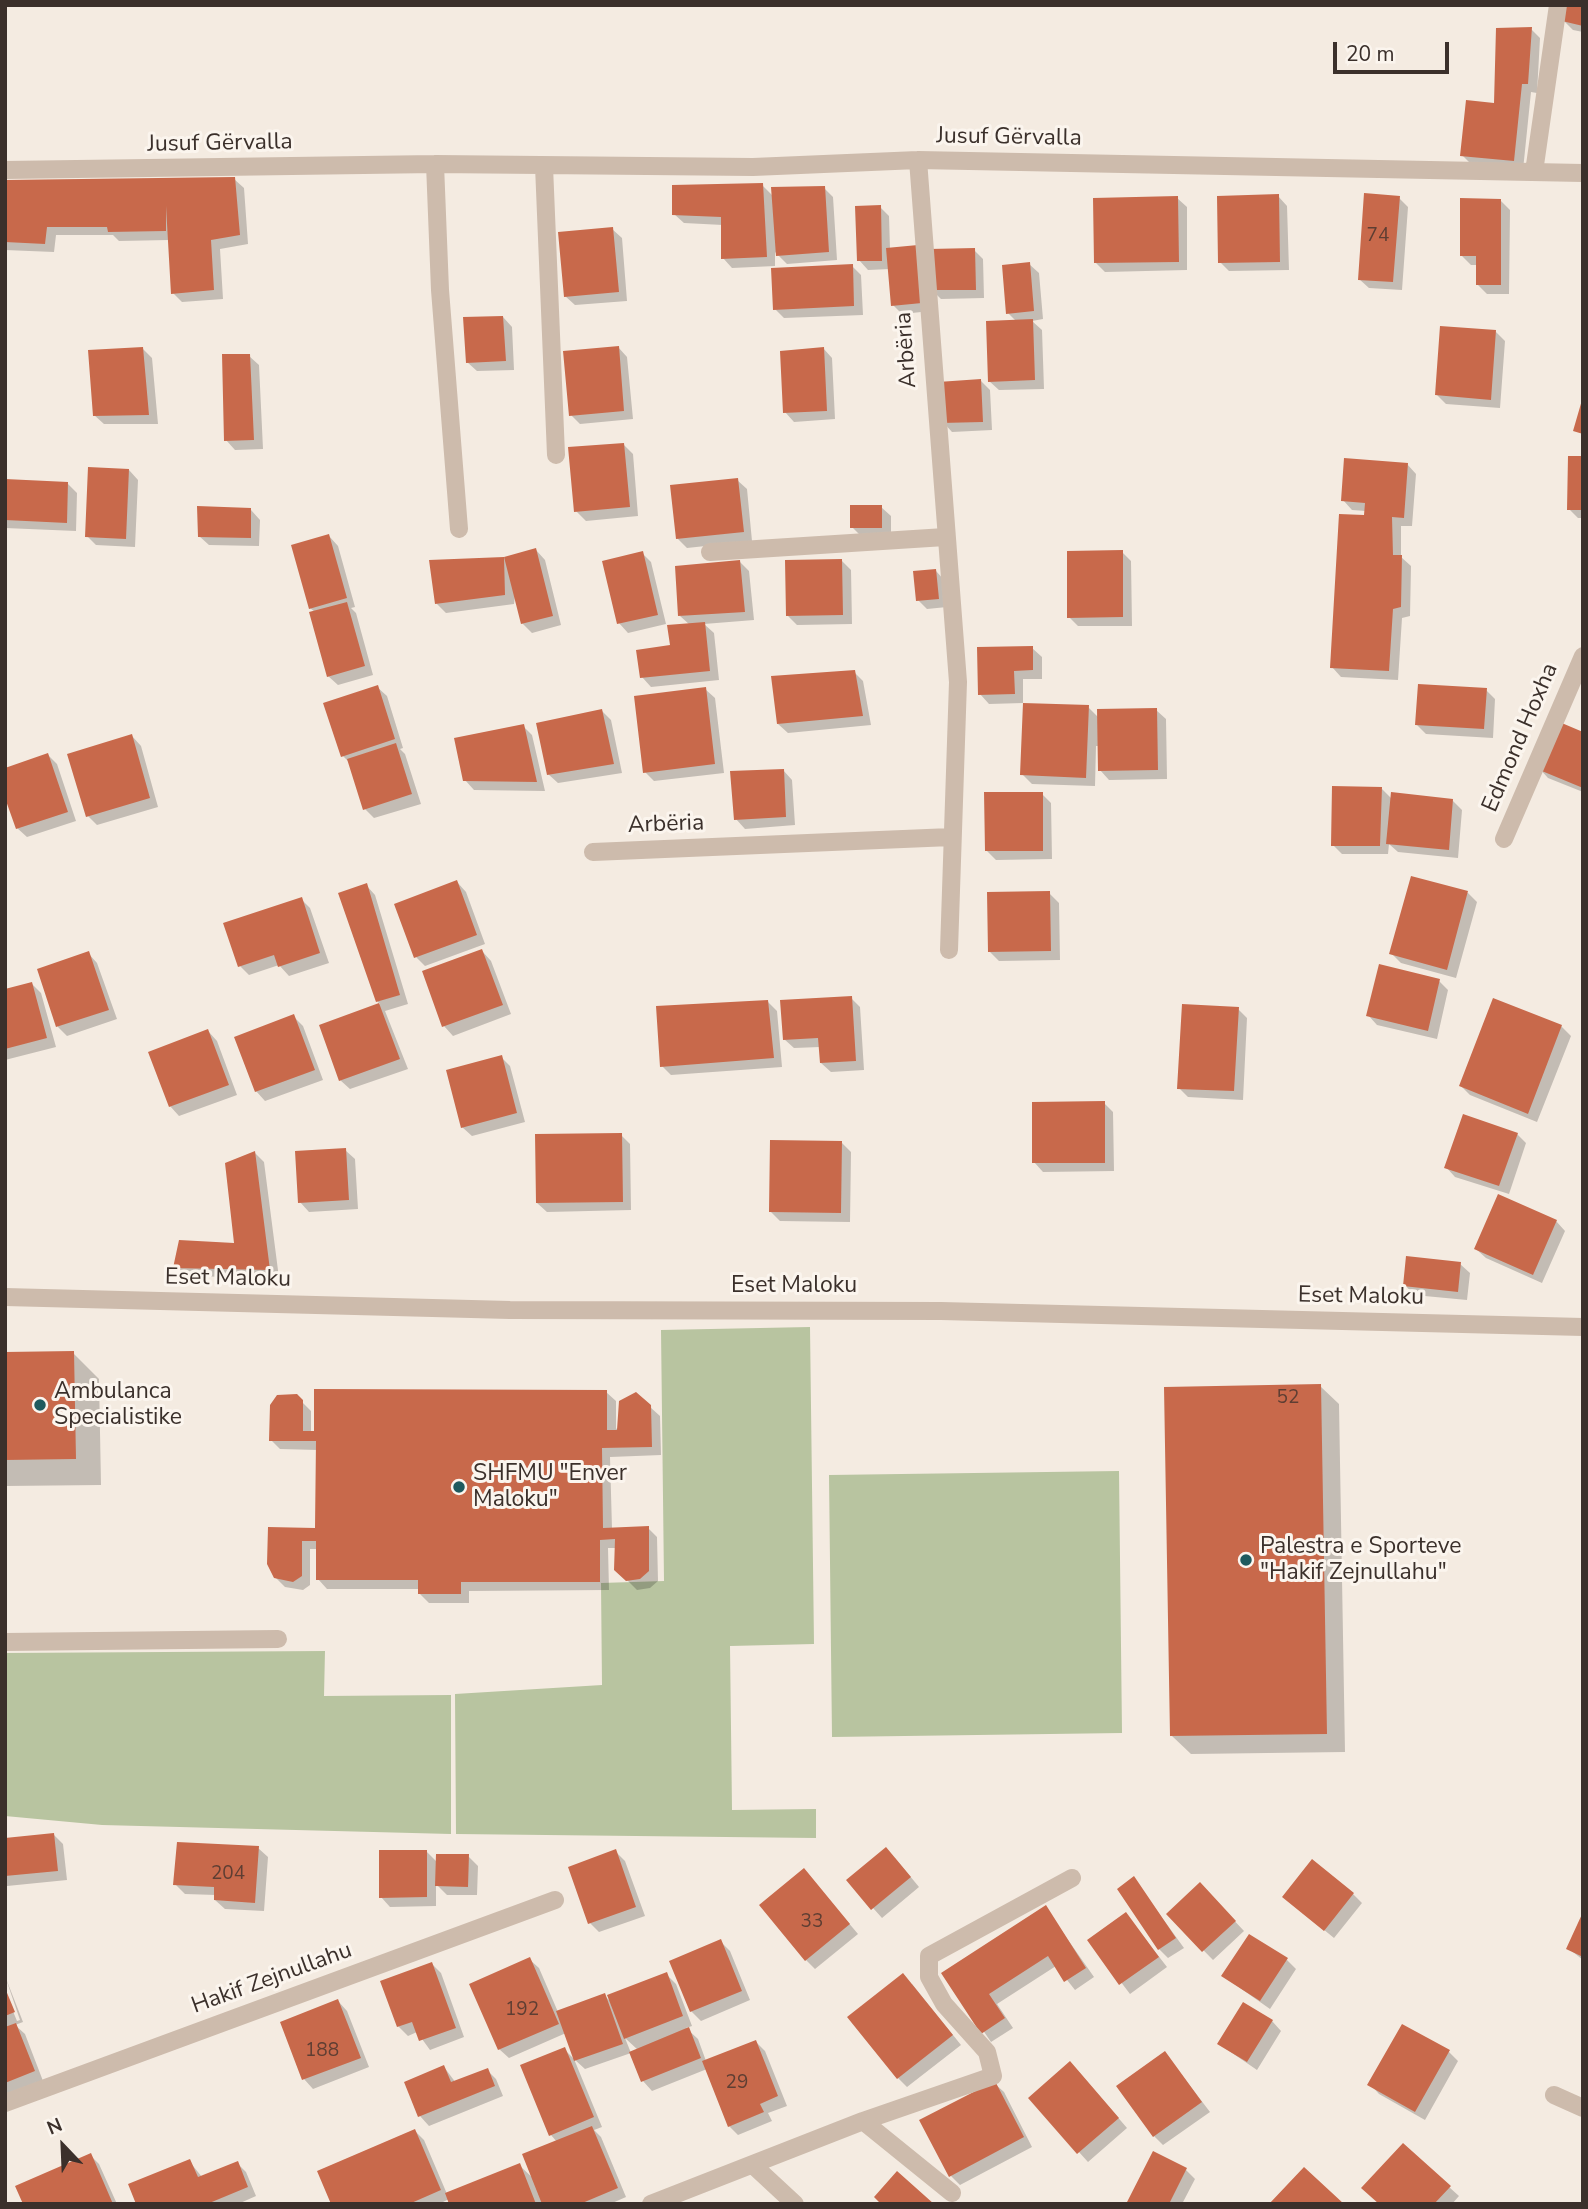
<!DOCTYPE html>
<meta charset="utf-8">
<style>
body{margin:0}
#map{position:relative;width:1588px;height:2209px;overflow:hidden;background:#f4ebe1;font-family:"Nunito Sans",sans-serif}
canvas{display:block}
.frame{position:absolute;inset:0;border:7px solid #3b302b;pointer-events:none}
.north{position:absolute;left:28px;top:2111px;width:70px;height:70px;-webkit-text-stroke:5px #fbf5ee;paint-order:stroke;rotate:337deg;font-size:19px;font-weight:700;line-height:28px;text-align:center;color:#3b302b}
.north::after{content:'';display:block;margin:auto;width:24px;height:32px;background:#3b302b;clip-path:polygon(50% 0,100% 100%,50% 72%,0 100%)}
.scale{position:absolute;left:1333px;top:42px;width:116px;height:32px;box-sizing:border-box;border:4px solid #3b302b;border-top:0;padding-left:9px;font-size:21px;line-height:24px;white-space:nowrap;color:#3b302b;-webkit-text-stroke:5px #fbf5ee;paint-order:stroke}
</style>
<div id="map">
<canvas width="1588" height="2209"></canvas>
<div class="frame"></div>
<div class="north">N</div>
<div class="scale">20 m</div>
</div>
<script>
const c = document.querySelector('canvas').getContext('2d');
c.lineJoin = 'round';
function fillPath(path, color) { c.fillStyle = color; c.fill(path, 'evenodd'); }
const shape = rows => new Path2D(rows.map(r => 'M' + r).join(''));
function trace(path, color, width, dash) { c.strokeStyle = color; c.lineWidth = width; c.lineCap = dash ? 'butt' : 'round'; c.setLineDash(dash || []); c.stroke(path); }
function drawText(font, color, halo, rows, align = 'center') {
  c.font = font + ' "Nunito Sans",sans-serif'; c.lineWidth = 6; c.setLineDash([]); c.textBaseline = 'middle'; c.strokeStyle = halo; c.fillStyle = color; for (const [text, x, y, turn = 0] of rows) {
    c.save(); c.translate(x, y); c.rotate((+turn || 0) * Math.PI / 180); c.textAlign = isNaN(turn) ? turn : align; if (halo) c.strokeText(text, 0, 0); c.fillText(text, 0, 0); c.restore();
  }
}
fillPath(shape([
 [810,1327,814,1644,730,1646,732,1810,816,1809,816,1838,456,1834,455,1694,602,1685,601,1583,664,1581,661,1330],
 [1119,1471,1122,1733,832,1737,829,1475],
 [325,1651,324,1696,451,1695,451,1834,102,1825,5,1816,5,1653]
]), '#b8c4a0');
fillPath(shape([
 [1583,5,1583,32,1573,30,1564,21],
 [1531,29,1540,38,1537,93,1531,92,1523,170,1471,164,1462,155,1495,105],
 [234,179,244,188,248,244,220,249,223,299,182,302,173,293,169,240,119,241,113,235,56,235,54,252,5,250,5,181],
 [762,185,773,196,824,188,833,197,837,260,787,264,775,252,775,266,732,268,723,258,723,225,684,223,674,214],
 [1278,196,1287,206,1289,270,1229,271,1220,262],
 [1177,198,1187,207,1187,270,1105,272,1095,262],
 [1399,198,1408,207,1402,290,1369,288,1359,279],
 [1500,200,1510,210,1509,294,1487,294,1477,284,1477,265,1471,265,1462,256],
 [880,207,889,216,890,249,926,256,974,250,983,259,984,298,941,299,929,287,931,311,902,314,893,305,890,269,868,270,859,260],
 [612,229,622,238,627,301,575,305,565,296],
 [1029,264,1039,273,1043,319,1032,321,1042,330,1044,389,999,390,989,381,1017,322,1008,313],
 [852,266,861,275,863,315,784,318,775,309],
 [503,317,512,327,514,370,477,371,467,362],
 [1495,331,1505,341,1500,408,1446,404,1437,395],
 [618,347,627,357,633,419,580,424,571,415],
 [823,348,832,358,835,419,794,422,785,412],
 [143,349,152,358,158,424,104,424,94,415],
 [249,356,259,365,263,449,235,450,226,440],
 [981,381,990,390,992,430,952,432,943,422],
 [623,444,633,454,638,516,586,521,576,511],
 [1583,458,1583,518,1578,518,1569,509],
 [1407,464,1416,474,1412,526,1401,526,1401,557,1411,566,1410,616,1402,618,1398,680,1341,677,1332,667,1366,511,1352,510,1343,500],
 [129,470,138,480,135,547,96,545,87,536],
 [737,480,747,489,752,541,687,548,677,538],
 [5,481,68,484,77,493,76,531,5,528],
 [881,507,891,516,891,537,862,537,852,527],
 [251,510,260,520,259,546,209,545,199,536],
 [329,536,338,546,355,607,351,608,356,613,373,675,338,685,328,676,315,612,310,608],
 [536,550,545,560,561,625,532,633,522,623,515,596,514,604,446,613,436,603,504,558],
 [1122,552,1131,561,1132,626,1078,626,1069,617],
 [642,553,651,562,666,624,628,633,619,623],
 [841,560,851,570,852,624,797,625,788,616],
 [740,562,749,571,754,620,704,624,714,633,719,680,651,687,642,677,690,625,680,616],
 [936,571,945,581,947,607,927,609,918,600],
 [1032,648,1042,657,1042,679,1023,679,1023,703,989,704,980,694],
 [854,672,863,681,871,725,788,733,778,724],
 [377,687,387,696,403,748,400,749,405,754,421,804,374,818,365,809,350,763,343,756],
 [705,689,715,698,724,773,654,781,645,772],
 [1486,690,1495,699,1493,738,1426,734,1417,725],
 [1088,707,1099,718,1156,710,1166,719,1167,779,1109,780,1100,770,1099,746,1096,746,1095,786,1032,784,1022,774],
 [601,710,611,720,622,773,558,783,548,774],
 [523,726,532,735,545,791,474,790,465,780],
 [1583,733,1583,792,1548,778,1539,768],
 [132,736,141,746,158,807,97,825,88,816],
 [48,755,57,764,76,821,27,837,17,828],
 [783,770,792,780,795,825,745,829,736,819],
 [1382,789,1392,799,1452,800,1462,810,1458,858,1398,852,1389,844,1388,854,1342,854,1333,845],
 [1042,794,1051,803,1052,859,996,860,986,850],
 [1412,878,1468,893,1477,902,1456,978,1401,963,1391,953],
 [457,882,466,892,485,944,425,966,416,957],
 [366,885,375,895,408,1004,385,1011,408,1069,350,1089,340,1080,321,1026,380,1004,377,1001],
 [1049,893,1059,903,1060,960,999,961,990,952],
 [301,899,310,908,329,963,289,976,279,965,249,975,240,966],
 [482,951,491,961,511,1014,453,1036,444,1026],
 [88,953,97,963,117,1019,67,1036,58,1027,39,970],
 [1439,981,1448,990,1437,1039,1377,1025,1368,1015],
 [32,984,41,993,56,1047,5,1060,5,991],
 [851,998,860,1007,864,1070,831,1072,821,1063,820,1047,794,1048,784,1039],
 [768,1002,777,1011,782,1067,671,1075,662,1066],
 [1238,1009,1247,1018,1243,1100,1188,1097,1179,1088],
 [294,1017,303,1026,323,1080,265,1101,256,1091],
 [1561,1026,1571,1036,1537,1122,1470,1095,1461,1086],
 [208,1031,217,1041,237,1095,179,1116,170,1106],
 [501,1057,510,1066,525,1122,472,1136,462,1127],
 [1104,1103,1113,1112,1114,1171,1043,1172,1034,1162],
 [1517,1134,1526,1143,1509,1194,1455,1177,1446,1167],
 [621,1135,630,1144,631,1210,547,1212,537,1203],
 [842,1143,851,1152,850,1222,780,1221,770,1211],
 [345,1150,355,1159,358,1209,309,1212,300,1202],
 [255,1153,264,1162,279,1278,184,1276,175,1267,236,1244],
 [1556,1221,1565,1231,1542,1283,1486,1258,1476,1249],
 [1460,1264,1470,1273,1467,1300,1414,1295,1405,1285],
 [73,1353,99,1379,101,1485,5,1486,5,1354],
 [1320,1386,1339,1404,1345,1752,1191,1754,1172,1736],
 [606,1392,616,1401,616,1429,650,1407,660,1416,661,1455,610,1457,612,1529,648,1528,657,1537,658,1581,650,1588,637,1590,616,1569,616,1548,608,1548,609,1590,469,1591,469,1603,429,1603,420,1594,420,1589,327,1589,318,1579,318,1549,310,1549,310,1585,303,1590,285,1587,275,1577,269,1563,316,1530,318,1450,280,1449,271,1440,296,1396,311,1411,311,1433],
 [54,1835,63,1844,67,1880,7,1886,5,1839],
 [258,1848,268,1857,264,1911,225,1909,215,1900,216,1895,185,1894,175,1884],
 [426,1851,438,1863,468,1856,478,1866,477,1895,447,1895,436,1884,436,1906,390,1907,381,1897],
 [616,1852,625,1861,645,1916,599,1932,590,1923],
 [895,1858,919,1887,882,1918,848,1880],
 [804,1870,858,1934,815,1969,806,1960],
 [1134,1879,1184,1948,1168,1958,1159,1949],
 [1200,1884,1244,1931,1213,1960,1168,1914],
 [1353,1894,1362,1903,1334,1938,1284,1897],
 [1045,1907,1094,1977,1075,1990,1056,1966,997,2004,1013,2028,991,2042,944,1973],
 [1126,1914,1167,1967,1130,1994,1089,1940],
 [1583,1916,1583,1960,1568,1948],
 [721,1942,730,1951,750,2000,701,2021,691,2011],
 [529,1959,539,1968,558,2012,604,1995,612,2003,666,1974,676,1984,692,2026,686,2028,698,2039,706,2061,756,2042,765,2051,787,2106,768,2113,772,2121,738,2135,729,2126,707,2069,652,2091,643,2081,631,2053,585,2069,574,2059,602,2127,594,2130,601,2137,626,2197,610,2204,451,2204,449,2199,439,2204,333,2204,415,2131,424,2140,447,2194,519,2165,535,2180,557,2142,551,2135,564,2049,575,2060,566,2033,509,2058,499,2049],
 [625,2038,638,2050,631,2053],
 [1287,1960,1296,1969,1270,2009,1223,1976],
 [432,1964,441,1973,464,2037,430,2050,417,2032,408,2036,398,2026],
 [5,1976,23,2022,15,2025,25,2034,43,2081,5,2095,5,1992,17,2021,20,2020],
 [912,1984,961,2045,907,2087,898,2078],
 [338,2001,347,2011,369,2067,313,2089,304,2079,282,2023],
 [1272,2021,1281,2031,1257,2070,1219,2044],
 [1449,2052,1458,2061,1425,2120,1379,2094,1370,2084],
 [1165,2053,1210,2112,1163,2145,1154,2136],
 [444,2067,456,2083,487,2070,496,2079,503,2096,429,2126,420,2116],
 [1079,2072,1127,2128,1088,2162,1030,2098],
 [994,2083,1004,2092,1032,2147,960,2185,951,2176],
 [90,2155,99,2164,117,2204,25,2204],
 [189,2161,202,2177,237,2163,246,2172,256,2196,238,2204,137,2204],
 [1186,2170,1195,2179,1182,2204,1128,2204],
 [1449,2187,1459,2196,1452,2204,1380,2204]
]), '#0003');
fillPath(shape([
 [1566,5,1583,5,1583,26,1562,21],
 [1532,27,1528,84,1522,84,1514,161,1460,156,1466,100,1494,103,1496,28],
 [235,177,240,235,211,240,214,290,171,294,166,206,166,231,108,232,107,227,47,227,45,244,5,242,5,180],
 [763,183,767,257,721,259,721,217,672,215,672,185],
 [825,186,829,252,776,256,771,187],
 [1364,193,1400,196,1393,282,1358,280],
 [1279,194,1280,262,1218,263,1217,196],
 [1178,196,1179,262,1094,263,1093,198],
 [1460,198,1501,199,1501,285,1476,285,1476,256,1460,256],
 [881,205,882,261,857,261,855,206],
 [613,227,619,292,564,297,558,232],
 [918,245,922,303,891,306,886,248],
 [975,248,976,290,930,290,929,249],
 [1030,262,1034,311,1006,314,1002,265],
 [853,264,854,306,773,310,771,268],
 [503,316,506,361,466,363,463,317],
 [1033,319,1035,380,988,382,986,321],
 [1440,326,1496,330,1491,400,1435,395],
 [619,346,624,411,569,416,563,351],
 [143,347,149,415,93,416,88,350],
 [824,347,827,411,783,413,780,351],
 [222,354,250,354,254,440,224,441],
 [981,379,983,422,941,423,938,382],
 [1582,400,1583,401,1583,434,1573,431],
 [624,443,630,507,574,512,568,447],
 [1568,456,1583,456,1583,510,1567,510],
 [1344,458,1408,463,1404,518,1392,517,1393,555,1402,555,1401,607,1393,609,1389,671,1330,668,1339,514,1364,515,1365,503,1341,501],
 [88,467,129,469,126,539,85,537],
 [738,478,744,532,676,539,670,485],
 [5,479,68,482,67,523,5,520],
 [850,505,882,505,882,528,850,528],
 [197,506,251,508,251,538,198,537],
 [329,534,347,598,309,609,291,545],
 [536,548,553,616,521,624,504,557],
 [1123,550,1123,617,1067,618,1067,551],
 [643,551,658,615,617,624,602,561],
 [504,557,505,595,435,604,429,560],
 [842,559,843,615,786,616,785,560],
 [740,560,745,612,678,616,675,566],
 [936,569,939,599,916,601,913,571],
 [347,602,365,666,327,677,309,612],
 [705,622,710,671,640,678,636,650,670,645,667,625],
 [1033,646,1033,670,1014,671,1015,694,978,695,977,647],
 [855,670,863,716,777,724,771,676],
 [1418,684,1487,688,1484,729,1415,725],
 [378,685,395,739,341,757,323,703],
 [706,687,715,764,643,773,634,696],
 [1023,703,1089,705,1086,778,1020,775],
 [1157,708,1158,770,1098,771,1097,709],
 [602,709,614,764,547,775,536,723],
 [1557,721,1583,732,1583,788,1537,769],
 [524,724,537,782,463,781,454,738],
 [132,734,150,798,86,817,67,754],
 [396,743,412,794,363,810,347,759],
 [48,753,68,812,16,829,5,798,5,768],
 [784,769,786,817,734,820,730,771],
 [1332,786,1382,787,1380,846,1331,846],
 [984,792,1043,792,1043,851,985,851],
 [1391,792,1453,799,1449,850,1386,844],
 [1411,876,1468,891,1447,970,1389,954],
 [457,880,477,935,414,958,394,904],
 [367,883,400,995,376,1002,338,893],
 [1050,891,1051,951,988,952,987,892],
 [302,897,320,953,278,967,274,955,238,967,223,923],
 [482,949,503,1005,442,1027,422,971],
 [89,951,109,1010,56,1027,37,969],
 [1379,964,1440,979,1428,1031,1366,1016],
 [32,982,47,1038,5,1049,5,989],
 [852,996,856,1061,820,1063,818,1038,783,1040,780,1000],
 [1493,998,1562,1025,1528,1114,1459,1086],
 [768,1000,774,1058,660,1067,656,1006],
 [379,1003,400,1059,339,1081,319,1025],
 [1182,1004,1239,1007,1234,1091,1177,1089],
 [294,1014,315,1070,255,1092,234,1037],
 [208,1029,229,1085,169,1107,148,1052],
 [502,1055,517,1113,461,1128,446,1070],
 [1105,1101,1105,1163,1032,1163,1032,1102],
 [1463,1114,1518,1133,1499,1186,1444,1168],
 [622,1133,623,1202,536,1203,535,1134],
 [770,1140,842,1141,841,1213,769,1212],
 [346,1148,349,1200,298,1203,295,1151],
 [255,1151,270,1270,173,1268,179,1240,234,1243,225,1163],
 [1498,1194,1557,1220,1533,1275,1474,1249],
 [1406,1256,1461,1262,1458,1292,1403,1286],
 [74,1351,76,1459,5,1460,5,1352],
 [1321,1384,1327,1734,1170,1736,1164,1387],
 [314,1389,607,1390,607,1430,617,1430,619,1401,636,1392,651,1405,652,1447,602,1448,603,1528,649,1526,649,1571,640,1579,626,1581,614,1570,615,1539,600,1540,600,1582,461,1582,461,1594,418,1594,418,1580,316,1580,316,1541,302,1541,302,1576,293,1582,274,1578,267,1564,268,1527,315,1528,316,1441,269,1441,270,1405,277,1395,297,1394,303,1400,303,1431,314,1431],
 [54,1833,58,1871,5,1876,5,1838],
 [177,1842,259,1846,255,1903,214,1900,214,1887,173,1885],
 [886,1847,911,1877,871,1910,846,1880],
 [616,1849,636,1907,588,1924,568,1867],
 [379,1850,427,1850,427,1897,379,1898],
 [436,1854,469,1854,468,1887,435,1886],
 [1312,1859,1354,1893,1324,1931,1282,1897],
 [804,1868,850,1924,805,1961,759,1905],
 [1134,1876,1176,1938,1158,1950,1117,1889],
 [1200,1882,1236,1921,1202,1952,1166,1914],
 [1046,1905,1086,1968,1064,1982,1048,1956,989,1994,1005,2018,981,2034,941,1973],
 [1126,1912,1159,1957,1119,1985,1087,1940],
 [1583,1912,1583,1957,1566,1949],
 [1249,1934,1288,1958,1260,2001,1221,1976],
 [721,1939,742,1991,690,2012,669,1961],
 [530,1957,559,2024,498,2050,469,1984],
 [432,1962,456,2028,419,2041,412,2022,397,2027,380,1981],
 [667,1972,683,2016,624,2039,607,1995],
 [903,1973,953,2035,897,2079,847,2017],
 [5,1988,15,2012,5,2016],
 [605,1993,623,2044,574,2061,556,2011],
 [338,1999,361,2058,302,2080,280,2022],
 [1243,2002,1273,2020,1247,2062,1217,2044],
 [16,2023,35,2071,5,2083,5,2027],
 [1402,2024,1450,2050,1415,2112,1367,2085],
 [689,2027,701,2058,641,2082,629,2052],
 [756,2040,778,2096,760,2104,764,2112,728,2127,702,2061],
 [565,2047,594,2117,549,2136,520,2065],
 [1165,2051,1202,2102,1153,2137,1116,2086],
 [1070,2061,1119,2118,1077,2154,1028,2098],
 [444,2065,451,2082,488,2068,495,2086,418,2117,404,2082],
 [995,2081,1024,2137,949,2177,919,2120],
 [592,2126,618,2188,580,2204,542,2204,522,2154],
 [415,2129,441,2190,409,2204,331,2204,317,2171],
 [1403,2143,1451,2186,1434,2204,1379,2204,1361,2188],
 [1153,2151,1187,2168,1169,2204,1126,2204],
 [91,2153,113,2204,23,2204,15,2186],
 [190,2159,198,2177,238,2161,248,2187,207,2204,136,2204,128,2184],
 [520,2163,536,2204,449,2204,445,2193],
 [1304,2167,1344,2204,1269,2204],
 [897,2171,934,2204,881,2204,874,2197]
]), '#c8694b');
trace(shape([
 [918,160,958,682,949,950],
 [435,164,440,290,459,529],
 [544,166,556,455],
 [5,170,435,164,753,167,918,160,1583,173],
 [1534,172,1558,5],
 [710,552,945,537],
 [1504,839,1583,656],
 [593,852,951,837],
 [5,1297,510,1310,941,1311,1583,1327],
 [5,1642,278,1639],
 [1554,2095,1583,2108],
 [5,2103,555,1900],
 [863,2121,952,2193],
 [754,2166,795,2204],
 [651,2204,863,2121,993,2076,987,2052,944,2004,929,1977,929,1956,1072,1878]
]), '#cdbbac', 18);
for (const [x, y, r, color] of [
 [40,1405,7,"#1f5a5e"],
 [459,1487,7,"#1f5a5e"],
 [1246,1560,7,"#1f5a5e"]
]) { const dot = new Path2D(); dot.arc(x, y, r, 0, 2 * Math.PI); c.fillStyle = color; c.fill(dot); trace(dot, '#fbf5ee', 2.5); }
drawText('19px', '#5e3e33', null, [
 ["74",1378,236],
 ["52",1288,1398],
 ["204",228,1874],
 ["33",812,1922],
 ["192",522,2010],
 ["188",322,2051],
 ["29",737,2083]
]);
drawText('23px', '#3b302b', '#fbf5ee', [
 ["Jusuf Gërvalla",1009,138,1],
 ["Jusuf Gërvalla",220,144,-1],
 ["Arbëria",907,350,-94],
 ["Edmond Hoxha",1521,738,-67],
 ["Arbëria",666,825,-2],
 ["Eset Maloku",228,1279,1],
 ["Eset Maloku",794,1286],
 ["Eset Maloku",1361,1297,1],
 ["Hakif Zejnullahu",272,1979,-20]
]);
drawText('23px', '#3b302b', '#fbf5ee', [
 ["Ambulanca",54,1392],
 ["Specialistike",54,1418],
 ["SHFMU \"Enver",473,1474],
 ["Maloku\"",473,1500],
 ["Palestra e Sporteve",1260,1547],
 ["\"Hakif Zejnullahu\"",1260,1573]
], 'left');
</script>
